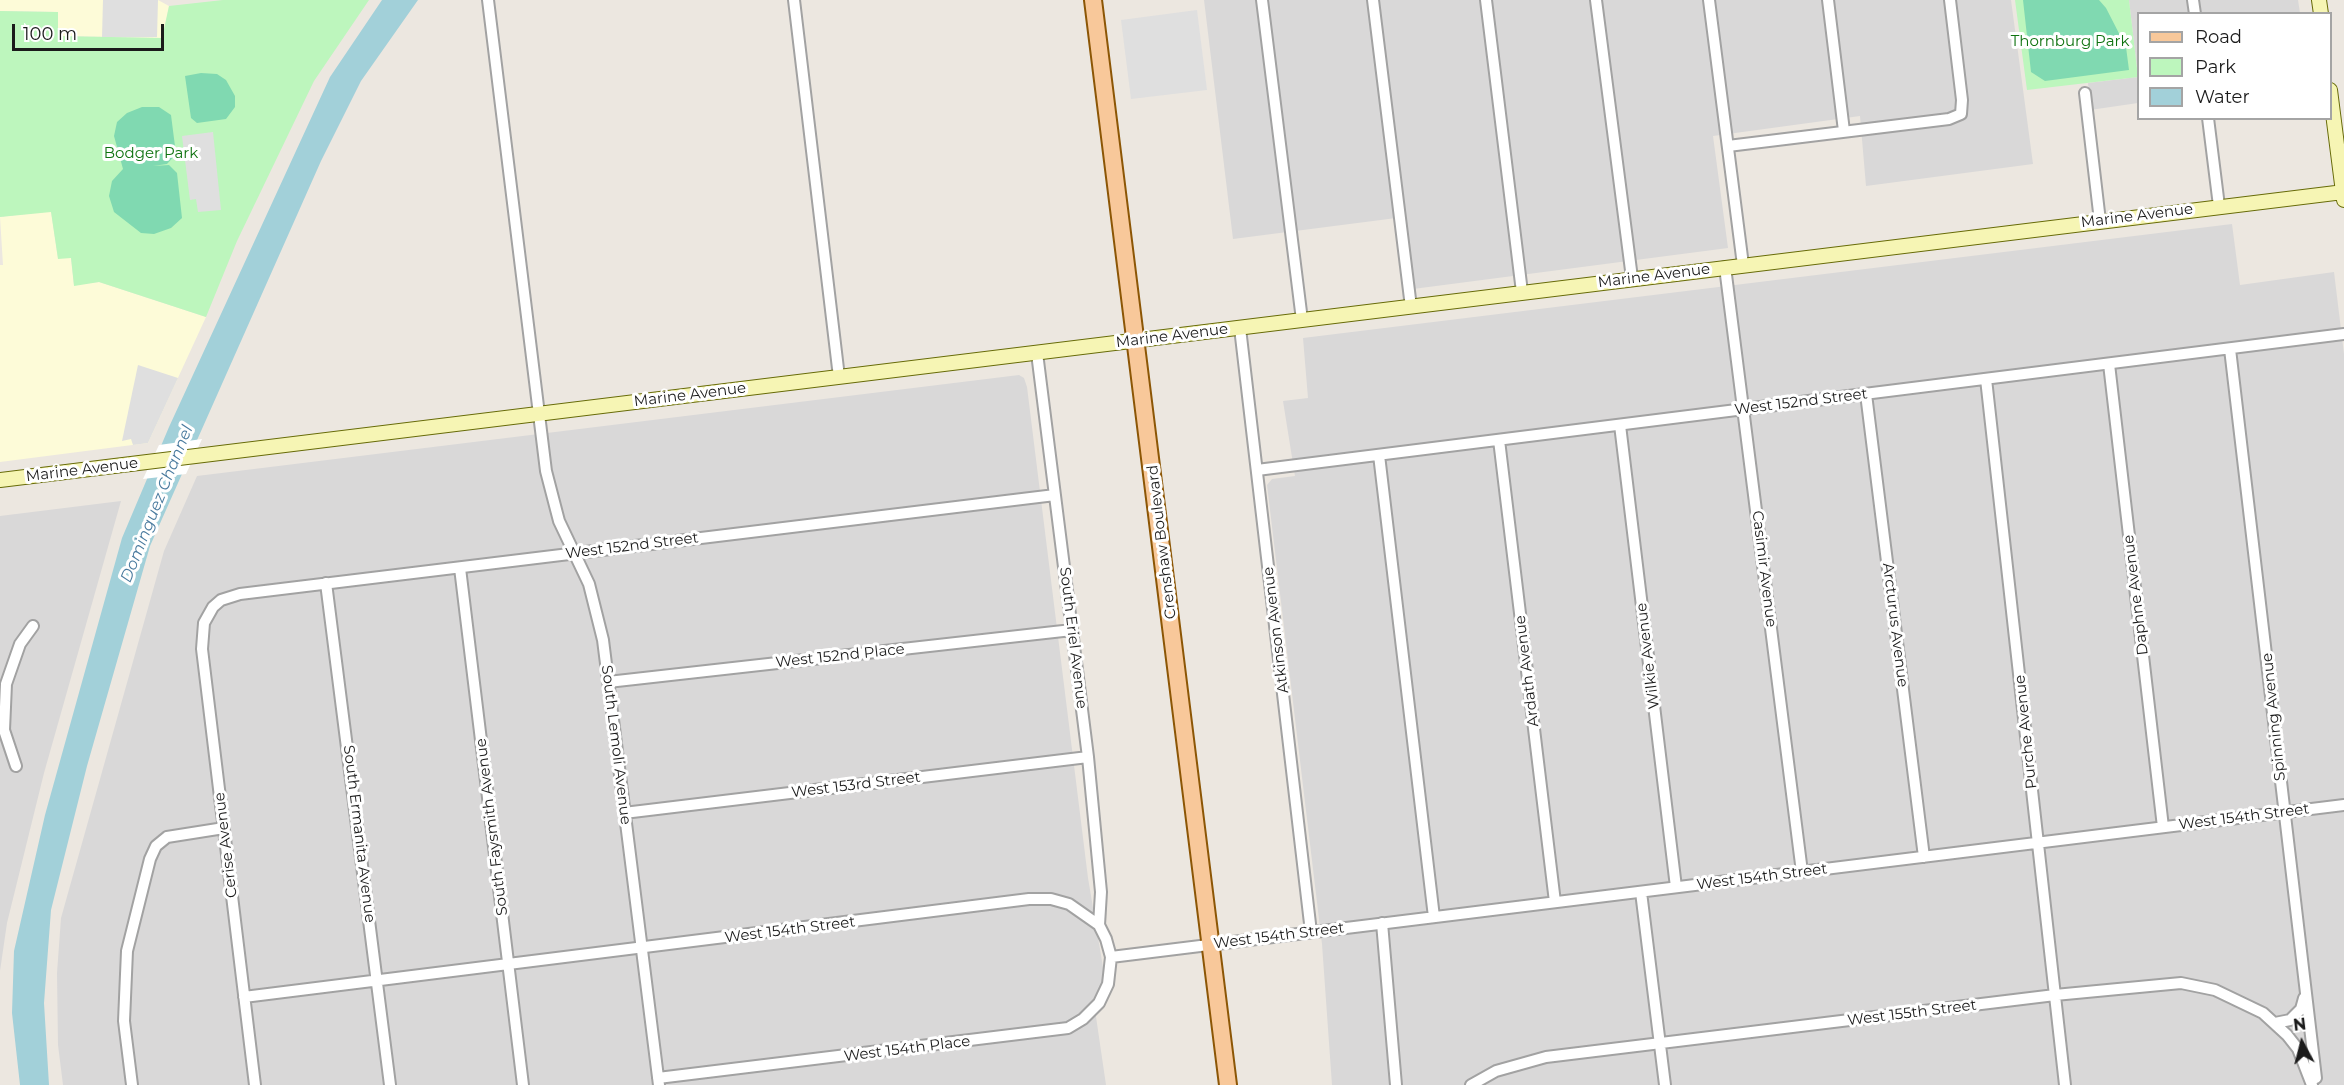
<!DOCTYPE html>
<style>
body{margin:0}
#map{position:relative;width:2344px;height:1085px;overflow:hidden;background:#ece7e0;font-family:Montserrat,sans-serif}
canvas{display:block}
.legend{position:absolute;left:2137px;top:12px;width:195px;height:108px;box-sizing:border-box;background:#fff;border:2px solid #a4a4a4;margin:0;padding:8px 10px;list-style:none;font-size:18px;color:#1b1b1b}
.legend li{display:flex;align-items:center;gap:12px;height:30px}
.legend b{width:30px;border:2px solid #a4a4a4}
.north{position:absolute;left:2272px;top:1013px;width:60px;height:60px;-webkit-text-stroke:4px #fff;paint-order:stroke;rotate:353deg;font-size:16px;font-weight:700;line-height:24px;text-align:center;color:#1b1b1b}
.north::after{content:'';display:block;margin:auto;width:21px;height:27px;background:#1b1b1b;clip-path:polygon(50% 0,100% 100%,50% 72%,0 100%)}
.scale{position:absolute;left:12px;top:24px;width:152px;height:27px;box-sizing:border-box;border:3px solid #1b1b1b;border-top:0;padding-left:8px;font-size:18px;line-height:21px;white-space:nowrap;color:#1b1b1b;-webkit-text-stroke:4px #fff;paint-order:stroke}
</style>
<div id="map">
<canvas width="2344" height="1085"></canvas>
<ul class="legend">
<li><b style="height:8px;background:#f8c89a"></b>Road</li>
<li><b style="height:16px;background:#bdf6bd"></b>Park</li>
<li><b style="height:16px;background:#a2d0d9"></b>Water</li>
</ul>
<div class="north">N</div>
<div class="scale">100 m</div>
</div>
<script>
const c = document.querySelector('canvas').getContext('2d');
c.lineJoin = 'round';
function fillPath(path, color) { c.fillStyle = color; c.fill(path, 'evenodd'); }
const shape = rows => new Path2D(rows.map(r => 'M' + r).join(''));
function trace(path, color, width, dash) { c.strokeStyle = color; c.lineWidth = width; c.lineCap = dash ? 'butt' : 'round'; c.setLineDash(dash || []); c.stroke(path); }
function drawText(font, color, halo, rows, align = 'center') {
  c.font = font + ' Montserrat,sans-serif'; c.lineWidth = 6; c.setLineDash([]); c.textBaseline = 'middle'; c.strokeStyle = halo; c.fillStyle = color; for (const [text, x, y, turn = 0] of rows) {
    c.save(); c.translate(x, y); c.rotate((+turn || 0) * Math.PI / 180); c.textAlign = isNaN(turn) ? turn : align; if (halo) c.strokeText(text, 0, 0); c.fillText(text, 0, 0); c.restore();
  }
}
fillPath(shape([
 [1204,0,2011,0,2033,164,1866,186,1860,116,1713,136,1728,248,1413,289,1404,217,1233,239],
 [2129,0,2298,0,2300,13,2138,14,2138,103,2090,110,2088,83,2138,77],
 [2232,224,2240,285,2334,272,2344,354,2344,1085,1332,1085,1322,944,1267,485,1272,479,1295,476,1283,401,1308,398,1303,338],
 [1019,375,1024,378,1027,387,1088,878,1103,967,1104,980,1094,1003,1106,1085,63,1085,58,1045,57,973,61,918,164,551,197,476],
 [121,501,44,773,7,923,0,971,0,516]
]), '#d9d8d8');
fillPath(shape([
 [0,0,158,0,169,6,163,38,57,36,58,12,0,11],
 [51,211,58,258,71,258,74,285,99,282,206,317,148,443,0,462,0,265,3,265,0,217]
]), '#fdfbd8');
fillPath(shape([
 [223,0,369,0,314,81,237,241,206,317,99,282,74,286,71,258,58,259,51,212,0,217,0,11,58,12,58,36,162,38,169,6],
 [2015,0,2129,0,2138,77,2027,90]
]), '#bdf6bd');
fillPath(shape([
 [2023,0,2099,0,2106,8,2126,47,2129,70,2045,81,2031,72],
 [201,73,217,74,226,80,235,96,235,107,226,119,197,123,191,118,185,76],
 [142,107,159,107,171,115,176,154,167,164,153,166,169,165,177,173,182,218,171,228,154,234,141,233,114,212,109,196,112,181,123,169,114,136,117,122,127,113]
]), '#80d9b1');
fillPath(shape([
 [103,0,158,0,157,37,102,37],
 [1197,10,1207,90,1131,99,1121,20],
 [213,132,221,210,198,212,196,199,190,200,182,136],
 [138,365,178,378,148,443,133,445,131,439,122,441]
]), '#dfdfdf');
fillPath(shape([
 [382,0,418,0,361,81,321,161,150,546,87,766,51,910,44,1003,49,1085,20,1085,12,1013,14,951,45,815,122,538,169,427,330,77]
]), '#a2d0d9');
fillPath(shape([
 [202,439,186,474,143,479,159,445]
]), '#fff');
const minor = shape([
 [488,0,546,471,559,521,589,584,603,640,659,1085],
 [794,0,839,377],
 [1262,0,1302,320],
 [1373,0,1411,307],
 [1486,0,1522,292],
 [1596,0,1632,278],
 [1709,0,1743,265],
 [1828,0,1844,131],
 [2193,0,2195,14],
 [2085,93,2100,221],
 [2208,118,2219,206],
 [1728,146,1949,119,1961,114,1962,100,1950,0],
 [1725,267,1802,872],
 [1240,328,1311,932],
 [2230,349,2316,1078],
 [1037,353,1088,757,1101,892,1099,925],
 [2109,364,2163,827],
 [1986,379,2065,1085],
 [1866,394,1924,857],
 [1620,425,1676,887],
 [1499,440,1555,902],
 [1379,455,1434,917],
 [1257,470,2344,334],
 [460,568,523,1085],
 [326,583,390,1085],
 [608,682,1072,630],
 [16,766,4,730,6,684,20,644,33,626],
 [624,813,1088,757],
 [1641,892,1665,1085],
 [1382,923,1396,1085],
 [1111,957,2344,805],
 [244,997,1029,899,1051,899,1069,904,1099,925,1106,939,1111,957,1108,984,1099,1003,1083,1019,1068,1028,658,1078],
 [2275,1023,2290,1020,2301,1009,2304,998],
 [132,1085,124,1021,127,951,150,859,156,846,167,837,224,828],
 [255,1085,202,649,204,623,213,607,221,600,240,594,1055,495],
 [1471,1085,1496,1071,1546,1057,2055,995,2181,983,2215,990,2263,1013,2287,1035,2298,1049,2312,1085]
]);
const secondary = shape([
 [2319,0,2321,14],
 [2330,90,2344,200],
 [0,480,2344,192]
]);
const primary = shape([
 [1093,0,1228,1085]
]);
trace(minor, '#a2a2a2', 14);
trace(secondary, '#676b08', 16);
trace(primary, '#8c5605', 20);
trace(minor, '#fff', 10);
trace(secondary, '#f6f5b4', 14);
trace(primary, '#f8c89a', 16);
drawText('15px', '#0f7310', '#fff', [
 ["Thornburg Park",2070,42],
 ["Bodger Park",151,154]
]);
drawText('15px', '#1b1b1b', '#fff', [
 ["Marine Avenue",2137,216,-7],
 ["Marine Avenue",1654,276,-7],
 ["Marine Avenue",1172,336,-7],
 ["Marine Avenue",690,395,-7],
 ["West 152nd Street",1801,402,-7],
 ["Marine Avenue",82,470,-7],
 ["Crenshaw Boulevard",1162,542,-97],
 ["West 152nd Street",632,546,-7],
 ["Casimir Avenue",1764,569,83],
 ["Daphne Avenue",2136,595,-97],
 ["Arcturus Avenue",1895,625,83],
 ["Atkinson Avenue",1276,630,-97],
 ["South Eriel Avenue",1073,638,83],
 ["West 152nd Place",840,656,-6],
 ["Wilkie Avenue",1648,656,-97],
 ["Ardath Avenue",1527,671,-97],
 ["Spinning Avenue",2274,717,-96],
 ["Purche Avenue",2026,732,-96],
 ["South Lemoli Avenue",616,745,83],
 ["West 153rd Street",856,785,-7],
 ["West 154th Street",2244,817,-7],
 ["South Faysmith Avenue",492,827,-97],
 ["South Ermanita Avenue",359,834,83],
 ["Cerise Avenue",226,845,-97],
 ["West 154th Street",1762,877,-7],
 ["West 154th Street",790,930,-7],
 ["West 154th Street",1279,936,-7],
 ["West 155th Street",1912,1013,-7],
 ["West 154th Place",907,1049,-7]
]);
drawText('italic 16px', '#497a9e', '#fff', [
 ["Dominguez Channel",157,504,-68]
]);
</script>
